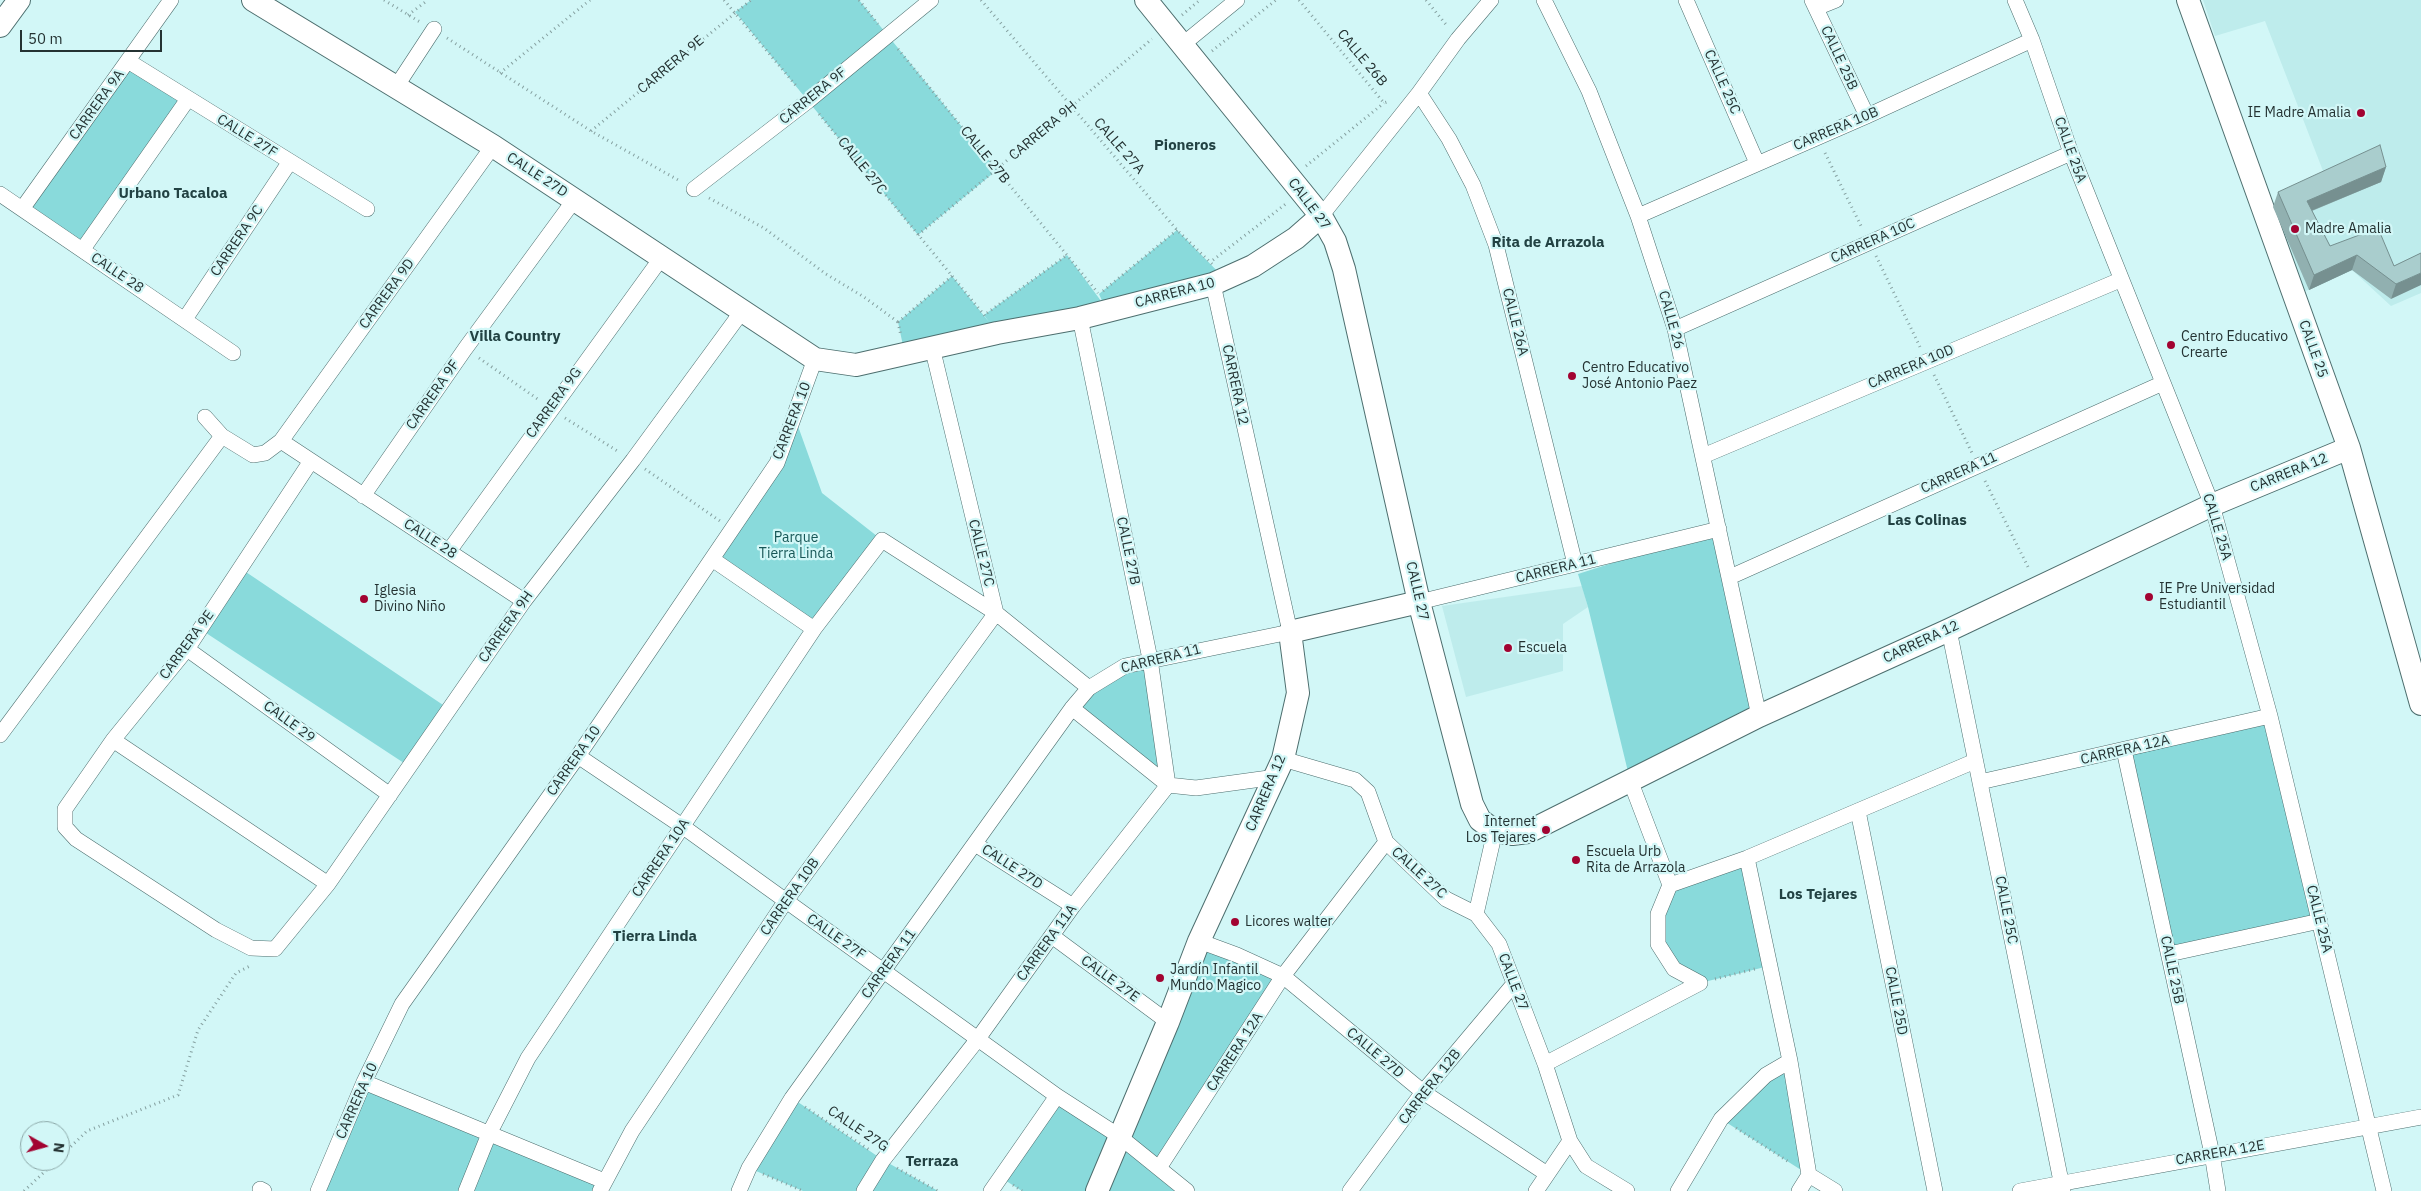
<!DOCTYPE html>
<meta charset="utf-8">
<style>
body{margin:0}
#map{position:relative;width:2421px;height:1191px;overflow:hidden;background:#d2f7f7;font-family:"IBM Plex Sans",sans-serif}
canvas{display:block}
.north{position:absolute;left:20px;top:1121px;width:50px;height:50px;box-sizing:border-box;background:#d2f7f7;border:1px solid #8ca8a8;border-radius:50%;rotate:97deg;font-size:14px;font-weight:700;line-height:20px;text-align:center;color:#243232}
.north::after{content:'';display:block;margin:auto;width:18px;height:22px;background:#a20331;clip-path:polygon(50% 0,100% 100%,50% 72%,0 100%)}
.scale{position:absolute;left:20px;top:30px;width:142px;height:22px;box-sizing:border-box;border:2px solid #243232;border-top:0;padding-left:6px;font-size:15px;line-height:18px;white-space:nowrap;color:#243232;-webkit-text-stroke:4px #d2f7f7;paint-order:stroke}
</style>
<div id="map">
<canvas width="2421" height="1191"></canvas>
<div class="north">N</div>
<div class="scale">50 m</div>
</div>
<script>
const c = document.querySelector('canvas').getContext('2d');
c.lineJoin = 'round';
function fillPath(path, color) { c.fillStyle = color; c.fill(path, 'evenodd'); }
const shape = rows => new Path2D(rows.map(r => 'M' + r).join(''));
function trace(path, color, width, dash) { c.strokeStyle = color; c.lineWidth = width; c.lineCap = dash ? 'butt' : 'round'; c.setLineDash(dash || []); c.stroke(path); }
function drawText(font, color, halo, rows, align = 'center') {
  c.font = font + ' "IBM Plex Sans",sans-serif'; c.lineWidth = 4.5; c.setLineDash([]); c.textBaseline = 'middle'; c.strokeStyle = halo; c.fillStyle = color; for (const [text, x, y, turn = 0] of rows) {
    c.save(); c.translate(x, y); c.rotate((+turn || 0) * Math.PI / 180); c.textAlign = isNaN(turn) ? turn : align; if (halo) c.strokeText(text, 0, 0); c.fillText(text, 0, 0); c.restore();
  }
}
fillPath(shape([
 [2203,0,2421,0,2421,293,2391,306,2352,270,2304,292,2273,207,2330,189,2265,21,2215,36],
 [1582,586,1588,607,1563,624,1563,671,1466,697,1442,606]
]), '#beecec');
fillPath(shape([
 [751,0,859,0,997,170,918,235,735,12],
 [128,61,188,99,83,249,22,209],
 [1177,230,1225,279,905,355,898,322,952,276,989,322,984,315,1067,255,1104,305,1099,294],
 [794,415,822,493,882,540,814,629,712,559,777,463],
 [1719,529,1759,716,1630,780,1588,607,1578,574],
 [240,568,449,709,410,767,200,629],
 [1147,663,1168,785,1072,708,1089,688],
 [2270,716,2320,921,2169,954,2124,750],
 [1747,858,1769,966,1700,983,1658,944,1670,885],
 [1199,941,1283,976,1159,1168,1187,1191,1022,1191,1000,1177,1057,1096,1118,1135],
 [1790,1061,1809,1175,1721,1119],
 [364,1082,604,1181,600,1191,318,1191],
 [792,1098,883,1160,938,1191,803,1191,749,1168]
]), '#89dadb');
const street = shape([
 [1544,0,1589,91,1638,216,1675,329,1759,716],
 [1686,0,1757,163],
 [1812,0,1867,116],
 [2015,0,2032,40,2071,153,2212,505,2270,716,2384,1191],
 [1816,8,1836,0],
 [1182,45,1237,0],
 [128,61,367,209],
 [396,87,434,29],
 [1419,93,1449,139,1473,185,1496,245,1575,564],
 [694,189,808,101,931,0],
 [0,194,233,353],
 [22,209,171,0],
 [1321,216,1419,93,1458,39,1491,0],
 [1638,216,1867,116,2032,40],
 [83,249,188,99],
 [1080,318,1150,659,1168,785],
 [185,319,289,163],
 [1675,329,2071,153],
 [932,347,996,613,1089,688],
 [205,417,222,436,253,455,265,453,281,441,493,146],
 [281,441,524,601],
 [1703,456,2120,280],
 [311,461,187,649,113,740,65,809,65,827,76,839,216,930,251,948,275,949,328,884,524,601,633,460,743,310],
 [363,496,465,349,575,199],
 [449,551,662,257],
 [712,559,814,629],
 [1730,577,2163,383],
 [1419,602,1719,529],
 [1949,630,2063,1191],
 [187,649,390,795],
 [1072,708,1168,785,1196,788,1276,777],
 [0,735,222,436],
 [113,740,328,884],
 [2124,750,2212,1154,2218,1191],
 [578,756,682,826,1057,1096,1119,1136,1187,1191],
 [1283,759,1355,780,1368,792,1386,842,1446,899,1476,914,1499,944,1545,1064,1570,1141,1586,1166,1627,1191],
 [1630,780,1670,885,1658,914,1658,944,1674,969,1700,983],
 [1980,782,2270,716],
 [1858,811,1935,1191],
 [975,844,1073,906],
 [1747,858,1790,1061,1809,1175],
 [1670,885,1747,858,1975,761],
 [1476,914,1495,831],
 [1052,936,1168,1022],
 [1199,941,1237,955,1283,976,1423,1092,1547,1174],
 [2169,954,2320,921],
 [1545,1064,1700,983],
 [364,1082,604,1181],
 [1159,1168,1283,976,1386,842],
 [1809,1175,1835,1191],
 [260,1189,264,1191],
 [318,1191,364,1082,402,1004,578,756,777,463,815,359],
 [466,1191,489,1134,528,1058,814,629,882,540,996,613,785,902,632,1131,600,1191],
 [739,1191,749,1168,792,1098,1072,708,1089,688,1125,666,1290,632,1213,284],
 [864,1191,883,1160,977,1040,1073,906,1168,785],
 [991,1191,1057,1096],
 [1350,1191,1423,1092,1513,985],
 [1536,1191,1570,1141],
 [1678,1191,1721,1119,1766,1075,1790,1061],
 [1799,1191,1809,1175],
 [2020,1191,2421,1117]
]);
const secondary = shape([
 [253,0,493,146,815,359,856,365,997,333,1080,318,1213,284,1253,266,1296,238,1321,216],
 [1146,0,1321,216,1335,241,1344,269,1419,602,1472,804,1480,820,1495,831,1512,834,1528,832,1759,716,1949,630,2212,505,2349,448],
 [2188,0,2349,448,2421,704],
 [0,26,19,0],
 [1097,1191,1168,1022,1199,941,1283,759,1298,693,1290,632,1419,602]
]);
trace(street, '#4d6e6e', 16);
trace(secondary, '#4d6e6e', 24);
trace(shape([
 [384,0,420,22],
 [724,0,798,88],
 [859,0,878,24],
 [981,0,1177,230,1212,264],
 [1299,0,1384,103,1390,101],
 [1426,0,1448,27],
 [408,15,428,0],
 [1182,15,1200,0],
 [447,38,591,131,680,181],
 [898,49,1098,293],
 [1212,51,1276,0],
 [500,73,590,0],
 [819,114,985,316],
 [591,131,751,0],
 [1825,153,1862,228],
 [1306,166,1384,103],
 [709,198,764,228,826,274,864,297,898,322],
 [918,235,1152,39],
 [1876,256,1920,347],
 [1213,260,1287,203],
 [1103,291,1177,230],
 [987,313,1067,255],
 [898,322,952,276],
 [898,322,901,336],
 [479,358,539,400],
 [1934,375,1972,453],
 [565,418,619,452],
 [645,469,720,521],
 [1985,481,2029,569],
 [1715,979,1755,969],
 [805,1107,871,1151],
 [1736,1128,1789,1162],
 [60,1157,87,1131,178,1095,198,1030,236,973,252,965],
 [897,1168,938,1191],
 [763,1174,803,1191],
 [1013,1185,1022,1191],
 [24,1191,56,1161]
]), '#85a0a0', 3, [1, 4]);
trace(street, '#fff', 15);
trace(secondary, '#fff', 22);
fillPath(shape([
 [2386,167,2381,182,2312,211,2330,246,2394,266,2421,253,2391,299,2352,270,2309,290,2273,207,2278,192]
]), '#91b0b0');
fillPath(shape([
 [2386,167,2381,182,2301,215,2307,201],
 [2357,255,2352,270,2309,290,2314,275],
 [2421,273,2421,285,2391,299,2396,284]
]), '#769090');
const building = shape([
 [2380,145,2386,167,2307,201,2330,246,2378,228,2394,266,2421,253,2421,273,2396,284,2357,255,2314,275,2278,192,2380,145]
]);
fillPath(building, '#a9cdcd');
trace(building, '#769090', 1);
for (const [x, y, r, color] of [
 [2361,113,5,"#a20331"],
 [2295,229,5,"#a20331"],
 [2171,345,5,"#a20331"],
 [1572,376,5,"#a20331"],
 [2149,597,5,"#a20331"],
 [364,599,5,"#a20331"],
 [1508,648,5,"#a20331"],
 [1546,830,5,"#a20331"],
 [1576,860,5,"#a20331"],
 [1235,922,5,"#a20331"],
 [1160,978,5,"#a20331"]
]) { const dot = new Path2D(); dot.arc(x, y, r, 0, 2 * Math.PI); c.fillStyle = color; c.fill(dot); trace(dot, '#d2f7f7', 2); }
drawText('14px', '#243232', '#d2f7f7', [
 ["CALLE 26B",1362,58,50],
 ["CALLE 25B",1839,58,65],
 ["CARRERA 9E",671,65,-40],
 ["CALLE 25C",1722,82,66],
 ["CARRERA 9F",813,96,-39],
 ["CARRERA 9A",97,105,-54],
 ["CARRERA 10B",1836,129,-23],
 ["CARRERA 9H",1043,131,-40],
 ["CALLE 27F",247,136,32],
 ["CALLE 27A",1119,146,49],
 ["CALLE 25A",2070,150,70],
 ["CALLE 27B",985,155,51],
 ["CALLE 27C",862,166,51],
 ["CALLE 27D",537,175,33],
 ["CALLE 27",1309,204,53],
 ["CARRERA 9C",237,241,-56],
 ["CARRERA 10C",1873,241,-24],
 ["CALLE 28",117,273,34],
 ["CARRERA 10",1175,293,-15],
 ["CARRERA 9D",387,294,-54],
 ["CALLE 26",1671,320,74],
 ["CALLE 26A",1515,322,76],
 ["CALLE 25",2313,349,70],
 ["CARRERA 10D",1911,367,-23],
 ["CARRERA 12",1235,385,78],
 ["CARRERA 9F",433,395,-55],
 ["CARRERA 9G",554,403,-54],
 ["CARRERA 10",792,421,-69],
 ["CARRERA 11",1959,473,-24],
 ["CARRERA 12",2289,473,-22],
 ["CALLE 25A",2217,527,73],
 ["CALLE 28",430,539,33],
 ["CALLE 27B",1128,551,78],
 ["CALLE 27C",981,553,76],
 ["CARRERA 11",1556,569,-14],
 ["CALLE 27",1417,591,77],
 ["CARRERA 9H",506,627,-55],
 ["CARRERA 12",1921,642,-25],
 ["CARRERA 9E",187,645,-54],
 ["CARRERA 11",1161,659,-14],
 ["CALLE 29",289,722,36],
 ["CARRERA 12A",2125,750,-13],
 ["CARRERA 10",574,761,-55],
 ["CARRERA 12",1266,793,-67],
 ["CARRERA 10A",661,858,-56],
 ["CALLE 27D",1012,867,33],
 ["CALLE 27C",1419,873,42],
 ["CARRERA 10B",790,897,-55],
 ["CALLE 25C",2006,910,79],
 ["CALLE 25A",2319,919,76],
 ["CALLE 27F",836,937,35],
 ["CARRERA 11A",1047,943,-54],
 ["CARRERA 11",889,964,-54],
 ["CALLE 25B",2172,970,78],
 ["CALLE 27E",1110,979,36],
 ["CALLE 27",1513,982,69],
 ["CALLE 25D",1896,1001,79],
 ["CARRERA 12A",1235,1052,-57],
 ["CALLE 27D",1375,1053,40],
 ["CARRERA 12B",1430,1087,-52],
 ["CARRERA 10",357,1101,-66],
 ["CALLE 27G",858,1129,34],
 ["CARRERA 12E",2220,1153,-10]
]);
drawText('14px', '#243232', '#d2f7f7', [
 ["IE Madre Amalia",2351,113,"right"],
 ["Madre Amalia",2305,229],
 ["Centro Educativo",2181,337],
 ["Crearte",2181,353],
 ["Centro Educativo",1582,368],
 ["José Antonio Paez",1582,384],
 ["IE Pre Universidad",2159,589],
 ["Estudiantil",2159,605],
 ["Iglesia",374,591],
 ["Divino Niño",374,607],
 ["Escuela",1518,648],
 ["Internet",1536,822,"right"],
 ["Los Tejares",1536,838,"right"],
 ["Escuela Urb",1586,852],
 ["Rita de Arrazola",1586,868],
 ["Licores walter",1245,922],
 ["Jardín Infantil",1170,970],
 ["Mundo Magico",1170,986]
], 'left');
drawText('14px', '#165656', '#d2f7f7', [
 ["Parque",796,538],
 ["Tierra Linda",796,554]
]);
drawText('bold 15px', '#224243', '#d2f7f7', [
 ["Pioneros",1185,146],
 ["Urbano Tacaloa",173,194],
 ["Rita de Arrazola",1548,243],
 ["Villa Country",515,337],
 ["Las Colinas",1927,521],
 ["Los Tejares",1818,895],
 ["Tierra Linda",655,937],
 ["Terraza",932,1162]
]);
</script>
